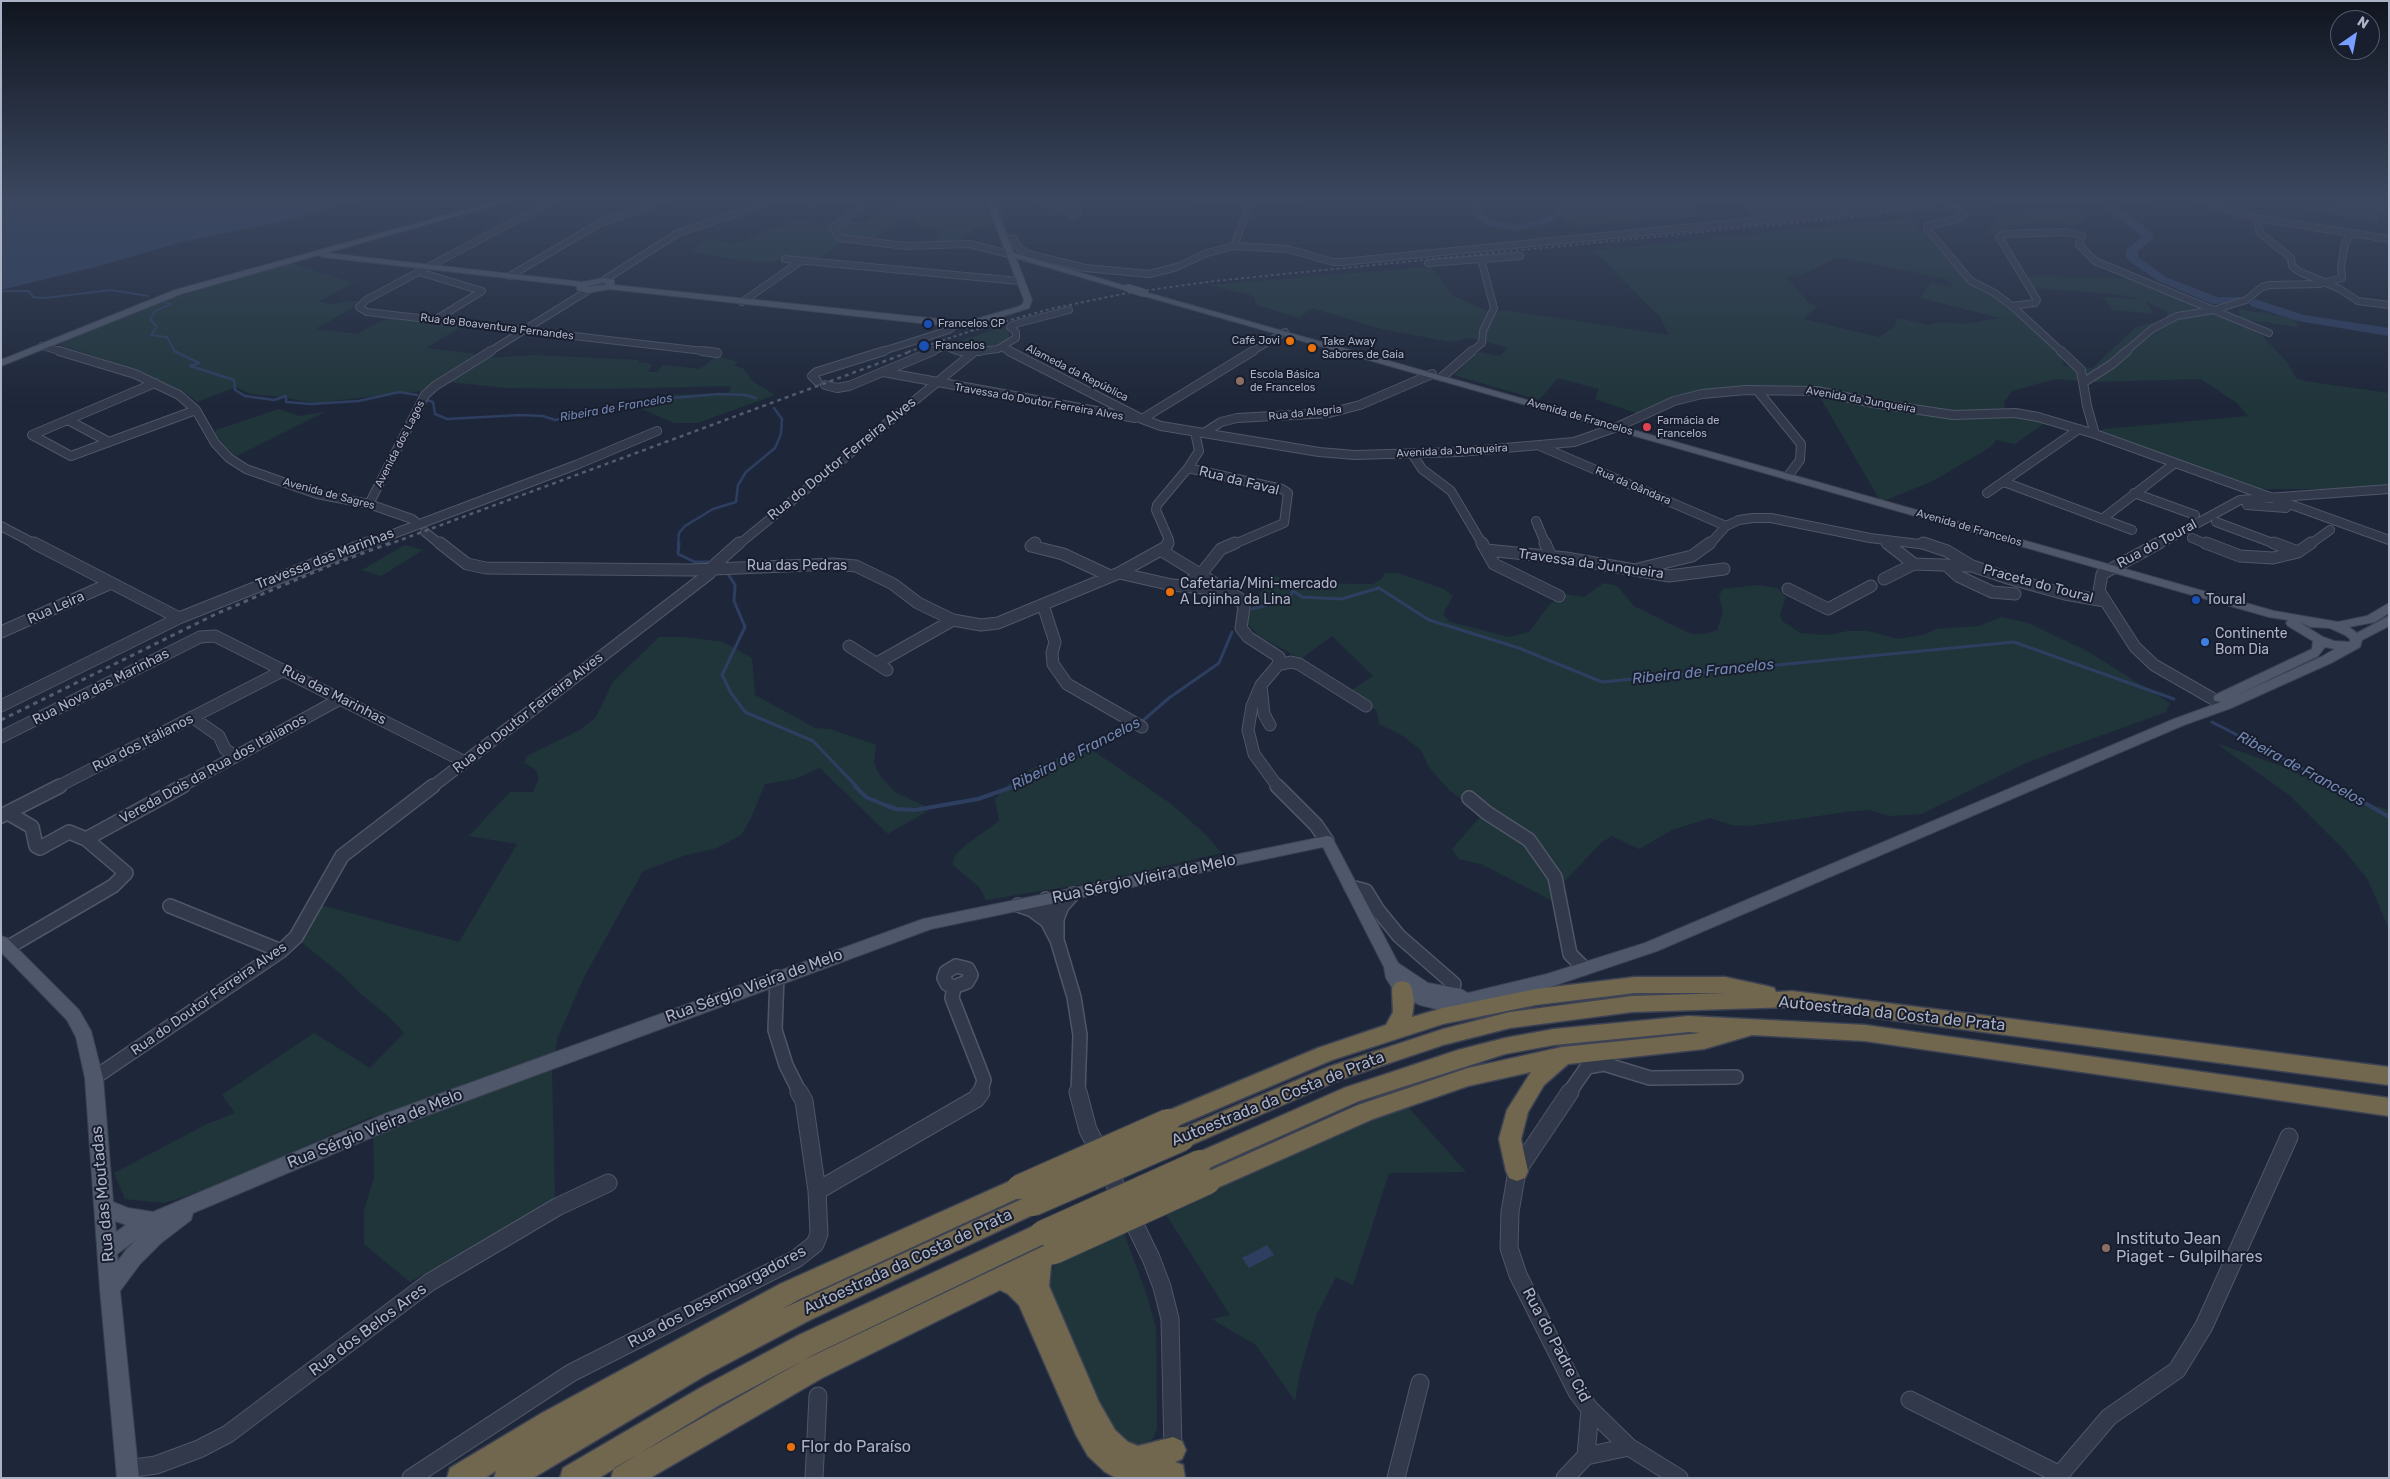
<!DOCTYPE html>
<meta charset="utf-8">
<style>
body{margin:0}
#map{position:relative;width:2390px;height:1479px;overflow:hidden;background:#1e2739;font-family:Rubik,sans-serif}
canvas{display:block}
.frame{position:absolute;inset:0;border:2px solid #acb3c7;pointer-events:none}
.north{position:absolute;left:2330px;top:10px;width:50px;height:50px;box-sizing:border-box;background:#181e2e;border:1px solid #535a6b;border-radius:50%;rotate:33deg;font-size:14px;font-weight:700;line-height:20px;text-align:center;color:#acb3c7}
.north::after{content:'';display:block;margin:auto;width:18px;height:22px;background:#799eff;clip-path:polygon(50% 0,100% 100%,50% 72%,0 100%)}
</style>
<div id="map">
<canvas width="2390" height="1479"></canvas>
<div class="frame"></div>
<div class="north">N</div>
</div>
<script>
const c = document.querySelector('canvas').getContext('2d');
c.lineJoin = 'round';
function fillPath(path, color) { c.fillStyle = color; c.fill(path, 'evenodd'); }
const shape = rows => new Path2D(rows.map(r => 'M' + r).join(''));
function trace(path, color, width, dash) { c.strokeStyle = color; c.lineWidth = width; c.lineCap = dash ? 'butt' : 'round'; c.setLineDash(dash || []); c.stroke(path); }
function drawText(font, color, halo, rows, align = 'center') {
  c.font = font + ' Rubik,sans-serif'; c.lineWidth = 4; c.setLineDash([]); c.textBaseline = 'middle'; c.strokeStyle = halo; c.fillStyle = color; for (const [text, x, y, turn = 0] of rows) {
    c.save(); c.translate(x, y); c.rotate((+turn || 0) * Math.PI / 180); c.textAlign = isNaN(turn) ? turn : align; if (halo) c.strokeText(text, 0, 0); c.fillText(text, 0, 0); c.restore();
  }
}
fillPath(shape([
 [783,200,873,200,856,207,829,202,815,208,778,201],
 [899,200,999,200,1006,222,972,229,959,243,931,243,940,231,923,227,918,225,918,221,902,219,868,242,857,244,840,243,820,258,784,256,773,263,739,260,692,252,706,239,729,243,740,242,798,219,827,228,841,220,865,222],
 [1036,200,1072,200,1074,216,1045,215,1050,209,1038,208],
 [1562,200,1884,200,1883,203,1887,207,1754,219,1742,204,1718,203,1694,207,1696,217,1574,226,1555,210],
 [2345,200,2389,200,2389,215,2380,214,2378,223,2296,207],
 [2058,208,2076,209,2083,215,2083,221,2075,225,2053,222,2013,225,2004,227,2007,233,1991,233,1990,227,2001,220,1994,212],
 [1910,218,1964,278,1986,290,2061,353,2064,366,2092,368,2136,327,2168,318,2167,312,2145,301,2154,314,2113,310,2103,297,2140,299,2116,294,2032,288,2028,284,2029,276,2128,278,2253,326,2287,362,2296,378,2304,381,2389,393,2389,484,2331,489,2260,489,2098,432,2104,429,2248,416,2237,403,2201,379,2095,382,2056,379,2012,391,2004,402,2005,412,2046,422,2015,444,1996,440,1992,446,1933,481,1881,502,1817,392,1803,388,1770,387,1664,401,1636,413,1595,399,1599,389,1558,378,1539,400,1454,375,1479,352,1500,356,1508,348,1471,338,1451,342,1382,329,1312,308,1299,318,1256,305,1254,296,1209,285,1431,267,1452,295,1487,311,1509,311,1669,335,1660,317,1594,251],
 [1838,257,1946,279,1954,287,1931,283,1920,298,2000,318,1964,324,1940,322,1928,325,1897,318,1895,326,1879,337,1803,319,1818,306,1810,304,1785,276,1801,275],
 [291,263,353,283,318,302,333,304,361,300,349,310,317,328,316,331,326,330,357,334,388,318,461,327,426,348,476,354,422,391,314,403,281,397,251,394,236,387,197,402,183,391,138,370,60,345,63,342,162,301],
 [2238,309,2294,318,2298,327,2241,319],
 [1002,327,1007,329,1010,336,1007,340,997,345,987,348,960,347,952,344],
 [533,355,639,360,638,362,652,364,648,372,657,372,663,365,700,369,717,356,738,362,734,365,744,369,752,381,775,395,697,423,674,423,630,404,669,395,729,393,731,386,600,389,507,388,449,382,486,358],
 [279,409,299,416,325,412,237,456,232,454,215,434,216,430],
 [405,545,423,550,381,576,362,570],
 [1385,573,1398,573,1444,589,1453,596,1443,614,1450,622,1509,637,1529,632,1550,604,1565,594,1584,597,1604,583,1617,586,1634,606,1691,634,1705,634,1717,630,1723,612,1719,596,1723,589,1759,585,1777,588,1786,597,1780,614,1782,621,1800,633,1827,635,1848,631,1868,631,1898,639,1923,635,1936,629,1979,626,2002,617,2028,623,2087,651,2170,703,2166,712,2028,762,1921,814,1889,816,1870,810,1853,811,1749,826,1731,825,1710,818,1672,830,1639,849,1612,836,1601,843,1562,884,1562,898,1551,900,1481,864,1459,859,1452,849,1485,811,1468,804,1449,790,1429,767,1421,750,1403,736,1379,724,1377,711,1350,691,1373,676,1332,636,1301,659,1259,636,1244,620,1272,575,1300,583,1373,584,1382,579],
 [659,637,683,637,723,642,752,658,755,695,815,728,830,729,876,745,874,763,880,776,895,792,931,809,888,834,820,768,794,779,765,784,751,818,741,835,717,848,686,855,643,871,584,977,557,1039,552,1074,555,1199,410,1282,364,1244,364,1210,374,1178,373,1116,211,1188,164,1203,125,1199,114,1173,207,1124,235,1113,222,1095,314,1033,370,1068,404,1033,388,1016,362,995,341,974,300,941,320,905,459,942,517,844,469,836,510,792,533,792,539,779,536,770,524,763,527,756,580,730,596,717,613,682],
 [2216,743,2284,767,2366,803,2389,810,2389,929,2368,880,2345,851,2288,794],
 [1092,750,1170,803,1205,834,1222,853,1096,882,986,900,980,888,952,864,956,854,966,845,999,821,995,799,1014,779,1037,766,1062,756],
 [1408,1107,1466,1172,1389,1173,1353,1285,1336,1277,1316,1316,1300,1372,1295,1401,1256,1345,1212,1319,1230,1315,1165,1213,1348,1128],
 [1123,1230,1147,1296,1156,1328,1157,1429,1152,1440,1135,1447,1119,1437,1103,1411,1051,1294,1048,1282,1056,1262]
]), '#20353a');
fillPath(shape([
 [1,200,361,200,284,221,182,242,95,267,1,290],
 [1267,1245,1274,1255,1249,1268,1242,1258]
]), '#2e3e60');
trace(shape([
 [1,291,29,291,33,297,45,298,111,290,148,296],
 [164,302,171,304,155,311,150,319,157,327,151,335,167,337,175,352]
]), '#2e3e60', 2);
trace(shape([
 [174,351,199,363,190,366,234,380,235,390,245,396,274,400,286,396,286,402,311,404,359,401,399,392,417,395],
 [427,400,433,402,435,414,447,419,521,415,543,416,555,420,671,398,720,394,745,395,756,398],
 [678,545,679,533,685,526,713,509,736,502,738,485,746,472,775,448,781,434,782,419,774,408]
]), '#2e3e60', 2.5);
trace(shape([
 [679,543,678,554,695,562,708,562],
 [726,571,735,585,734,601,745,627,722,675,731,693,745,712,813,741,857,787],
 [1252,609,1289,599,1293,591,1302,597,1341,599,1379,588,1429,620,1519,648,1602,682,2014,642,2174,699],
 [2212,722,2338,787],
 [1139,724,1169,698,1219,663,1232,632],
 [1012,787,1026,782,1110,734,1134,726]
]), '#2e3e60', 3);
trace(shape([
 [855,786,866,797,885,805,896,809,915,810,978,799,1015,786],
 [2336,786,2389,817]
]), '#2e3e60', 4);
fillPath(shape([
 [1195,200,1303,200,1284,206,1228,206,1200,203,1195,200],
 [1469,200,1479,200,1481,212,1486,216,1495,220,1518,225,1539,219,1580,200,1593,200,1547,223,1518,231,1488,225,1478,220,1471,213,1469,200],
 [2112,204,2148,229,2154,238,2138,251,2138,257,2166,277,2217,297,2239,297,2241,300,2239,303,2212,304,2158,281,2129,261,2125,255,2127,249,2142,237,2108,209,2108,205,2112,204],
 [2255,299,2304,315,2389,328,2389,336,2298,321,2251,306,2249,303,2255,299]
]), '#2e3e60');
trace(shape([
 [1946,203,1958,209]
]), '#333c4e', 6, [6, 3]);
const minorFar4 = shape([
 [554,200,366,300,359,307,367,312,712,352],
 [2199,200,2256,218,2389,239],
 [862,207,832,227,841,238,905,246,969,244,1009,254],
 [1958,209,1964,215,1961,218,1930,225,1927,226,1927,229,1971,281,1993,292,2012,306,2062,352],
 [1074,216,1078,210,1077,200],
 [2256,218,2260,233,2291,258,2292,266,2300,272,2338,288,2358,301,2389,305],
 [1005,238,1014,239,1018,247,1028,254,1085,268,1149,274,1177,267,1207,253,1234,246,1288,249,1333,262,1342,262,1905,206,1944,200],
 [1234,246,1250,202],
 [785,259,1019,281],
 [1428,263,1520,256],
 [419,272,482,291,435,320],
 [510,276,598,224,665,200],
 [604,280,678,233,775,200],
 [742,302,801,261],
 [2012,306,2035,303,2037,300,1999,237,2004,234,2067,232,2082,236,2079,245,2095,261,2269,333],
 [42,346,63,352],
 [1003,348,1012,352],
 [489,352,587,291],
 [880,352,949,330,955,325],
 [930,352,945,346,957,351,974,352,998,349,1016,338,1016,332,1010,327,1012,325,1069,310],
 [1251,352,1285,332],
 [1471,352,1482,343,1483,331,1494,308,1481,259],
 [2125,352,2152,329,2177,316,2214,310,2246,300,2262,287,2270,285,2320,284,2342,278,2341,266,2345,243,2352,233]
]);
const minorFar3 = shape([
 [59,351,135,374,179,395,196,410,215,443,229,458,246,469,317,494,369,504,412,519,417,523],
 [702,351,717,353],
 [960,351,980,351],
 [1009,351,1142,419,1161,426,1319,452,1355,455,1459,452,1574,442,1617,427,1674,401,1702,394,1746,390,1817,391,1873,403,1953,415,2015,413,2038,417,2095,434,2389,540],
 [2061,351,2081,370,2087,406,2095,434],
 [883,372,1135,418],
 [1442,377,1472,351],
 [817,381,812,376,817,372,884,351],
 [2084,382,2112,364,2127,351],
 [825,385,837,388,849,386,933,351],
 [1757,390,1801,444,1800,460,1788,476],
 [1142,419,1253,351],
 [68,420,109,442,71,456,32,435,155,383],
 [1204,433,1221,422,1237,418,1329,413,1360,405,1432,374],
 [109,442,196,410],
 [1540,446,1726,526],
 [1413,455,1422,469,1451,491,1483,545],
 [1188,468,1282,489,1288,493,1284,523,1232,545],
 [2004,482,2132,530],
 [1987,493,2079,429],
 [2134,493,2195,515],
 [369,504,425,395,435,386,491,351],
 [2247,505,2286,508],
 [2102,519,2175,463],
 [1536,521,1546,545],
 [2216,522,2278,545],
 [1,526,37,545],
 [425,532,441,545],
 [2192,538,2209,545],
 [1884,541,1889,545],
 [364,545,576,465,657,431],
 [738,545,974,352],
 [1033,545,1035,543],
 [1167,545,1169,540,1156,510,1157,505,1188,468,1199,451,1195,432],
 [1709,545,1726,526,1739,520,1753,518,1771,518,1870,538,1927,545],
 [2157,545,2240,500,2389,489],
 [2309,545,2330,530]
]);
const minorFar2 = shape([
 [34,543,179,618],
 [440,543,467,564,486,568,691,570,833,564,856,566,893,584,918,603,953,620,981,625,998,623,1119,573,1166,547,1168,543],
 [1035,543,1031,546,1063,554,1110,576],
 [1482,543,1494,564,1559,596],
 [1545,543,1551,557],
 [1887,543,1914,564,1969,566],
 [1923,543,1947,551,1972,566,2011,579,2065,594,2105,601],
 [2159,543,2102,574,2099,591,2135,647,2154,665,2215,700],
 [2206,543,2240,556,2273,558,2298,552,2311,543],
 [2274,543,2298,552],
 [1486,550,1566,558,1669,576,1724,569],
 [1162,551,1239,598,1244,607,1241,628,1248,637,1279,657,1278,665,1261,685,1252,706,1248,730,1254,754,1278,787],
 [1946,565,1958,576,1992,592,2015,594],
 [1638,569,1692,556,1710,543],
 [1119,573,1172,585,1224,590],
 [1884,579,1914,564],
 [1183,586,1201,574,1221,549,1235,543],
 [1788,589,1828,609,1871,586],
 [1043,605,1055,642,1052,653,1053,664,1067,684,1142,727],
 [1,632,111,583],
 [849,646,887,670],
 [877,663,953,620],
 [1278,665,1291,662,1299,664,1366,706],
 [1261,686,1264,714,1270,725],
 [1,706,179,618,367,543],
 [192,717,219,736,225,749,235,756],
 [1,737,200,637,215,636,465,762],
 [57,787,284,670],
 [180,787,340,699],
 [432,787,710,573,711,568,739,543]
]);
const minorFar1 = shape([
 [1277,786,1316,825,1327,841],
 [1469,798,1487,813,1529,840,1555,877,1570,954,1584,968],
 [1,816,60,786],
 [86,839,183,786],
 [1351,887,1366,891,1377,909,1399,936,1454,984],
 [1046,899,1044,908,1047,921,1057,940,1074,997,1080,1035,1078,1093],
 [1046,899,1053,906,1057,919,1057,938],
 [1018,905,1032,910,1047,921],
 [170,906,281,951],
 [1057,919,1062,906,1073,894],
 [7,948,113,886,126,873,86,839,69,832,40,848,36,846,32,827,8,813],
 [956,966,968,969,971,975,967,982,954,987,947,984,944,978,946,972,956,966],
 [777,977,775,1030,786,1065,800,1093],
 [954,987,952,998,984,1080,980,1093],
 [94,1078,281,951,296,937,342,856,433,786],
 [1569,1093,1587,1067,1604,1064,1650,1078,1736,1077]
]);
const minor = shape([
 [1078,1092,1088,1130,1100,1153],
 [1570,1092,1517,1171,1510,1212,1509,1248,1518,1275,1577,1392,1590,1409,1629,1447,1679,1478],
 [1107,1168,1123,1201],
 [817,1191,976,1099,981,1092],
 [1130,1215,1151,1258,1162,1287,1170,1319,1173,1451],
 [1910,1400,2058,1474],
 [1586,1456,1590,1409],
 [127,1469,156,1465,199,1449,228,1434,430,1282,557,1207,608,1183],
 [411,1478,571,1373,796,1259,815,1244,819,1234,817,1191,804,1101,799,1092],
 [814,1478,818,1396],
 [1396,1478,1420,1383],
 [1565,1478,1586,1456,1629,1447],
 [2057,1478,2109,1417,2177,1370,2204,1326,2289,1137]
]);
const major = shape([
 [501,200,512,200,326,253,582,282,604,278,614,280,614,285,966,322,1017,307,1022,305,1024,300,986,200,993,200,1014,253,1132,288,1125,290,1016,258,1032,300,1029,308,966,328,609,289,587,293,577,290,577,286,323,257,319,255,181,294,1,366,1,360,175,290,501,200],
 [604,282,606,283,606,285,585,287,604,282],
 [1141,291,2274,611,2338,622,2367,616,2389,603,2389,613,2375,622,2349,627,2357,633,2389,616,2389,626,2362,640,2360,647,2331,663,2231,708,2184,725,1657,951,1547,988,1448,1012,1420,1005,1396,994,1386,978,1384,967,1323,847,931,929,401,1125,193,1213,191,1220,161,1243,140,1264,120,1291,139,1478,117,1478,100,1289,85,1078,76,1037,67,1020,1,952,1,936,7,938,79,1010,91,1031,103,1078,113,1202,128,1208,153,1212,387,1113,923,919,1327,836,1332,837,1334,841,1398,963,1428,983,1461,989,1468,993,1547,974,1645,943,2174,719,2221,702,2215,701,2213,698,2215,695,2312,649,2313,641,2288,626,2286,623,2288,620,2269,617,1141,295,1141,291],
 [2299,622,2311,627,2330,628,2345,635,2350,639,2350,642,2334,641,2323,637,2299,622],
 [2325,647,2335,649,2321,657,2235,696,2318,656,2325,647],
 [115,1221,121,1223,126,1225,116,1232,115,1221],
 [136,1240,126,1250,118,1261,117,1254,136,1240]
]);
const highway = shape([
 [1635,977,1725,977,1767,986,1774,988,1776,992,1792,991,2389,1067,2389,1085,1792,1007,1632,1012,1510,1028,1443,1045,1342,1079,1182,1149,1174,1146,1171,1139,1174,1132,1328,1067,1443,1029,1510,1012,1632,996,1727,993,1635,993,1536,1005,1443,1024,1332,1060,1168,1130,1160,1128,1157,1121,1160,1114,1318,1048,1386,1025,1393,1012,1392,989,1395,983,1402,981,1409,983,1412,989,1414,1002,1412,1017,1443,1008,1536,989,1635,977],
 [1689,1016,1865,1025,2389,1098,2389,1116,1865,1041,1752,1035,1704,1049,1568,1064,1544,1085,1528,1112,1521,1139,1528,1171,1525,1178,1517,1181,1509,1178,1506,1171,1499,1139,1507,1110,1531,1072,1468,1086,1373,1119,1208,1192,1200,1189,1197,1182,1200,1175,1358,1105,1468,1068,1562,1047,1701,1033,1689,1032,1554,1045,1505,1054,1359,1101,1200,1172,1192,1169,1189,1162,1192,1155,1344,1088,1458,1050,1505,1038,1554,1029,1689,1016],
 [1019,1177,1027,1180,1030,1187,1027,1194,798,1300,782,1309,1033,1194,1041,1197,1044,1204,1041,1211,810,1320,706,1375,533,1478,494,1478,496,1471,485,1478,447,1478,450,1468,542,1413,780,1284,1019,1177],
 [1042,1222,1050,1225,1054,1233,1050,1241,817,1353,718,1406,599,1478,560,1478,563,1468,700,1388,799,1335,1042,1222],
 [1054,1241,1062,1244,1066,1252,1062,1260,1051,1265,1049,1286,1099,1402,1115,1430,1128,1442,1138,1446,1173,1437,1182,1441,1186,1450,1182,1459,1175,1462,1183,1465,1185,1478,1116,1478,1105,1472,1088,1456,1076,1435,1019,1305,1008,1294,1000,1290,822,1378,650,1478,611,1478,614,1468,804,1360,1054,1241]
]);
trace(minorFar4, '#4f5668', 8);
trace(minorFar3, '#4f5668', 10);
trace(minorFar2, '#4f5668', 13);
trace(minorFar1, '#4f5668', 16);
trace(minor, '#4f5668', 19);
trace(major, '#3b4253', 2);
trace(highway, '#3d4354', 3);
trace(minorFar4, '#32394a', 6);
trace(minorFar3, '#32394a', 8);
trace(minorFar2, '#32394a', 11);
trace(minorFar1, '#32394a', 13);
trace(minor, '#32394a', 17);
fillPath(major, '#4f586a');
fillPath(highway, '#71674e');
trace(shape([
 [908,352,971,331,1050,309,1127,293,1215,281,1919,210,1994,204,2149,200]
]), '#535c71', 2, [3, 3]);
trace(shape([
 [387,545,912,351]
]), '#535c71', 2.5, [4, 4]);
trace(shape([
 [1,720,218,613,326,567,390,543]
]), '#535c71', 3, [4.5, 4.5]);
const majorBridge = shape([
 [1128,288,1144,293]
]);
const highwayBridge = shape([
 [1019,1187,1168,1121],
 [1033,1204,1182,1139],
 [1042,1233,1200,1162],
 [1054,1252,1208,1182]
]);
trace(majorBridge, '#3b4253', 9, []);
trace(highwayBridge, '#3d4354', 26, []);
trace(majorBridge, '#4f586a', 8);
trace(highwayBridge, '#71674e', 24);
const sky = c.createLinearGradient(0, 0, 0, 407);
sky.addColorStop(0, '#10151f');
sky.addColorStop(0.49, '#3b475f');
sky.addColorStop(1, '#3b475f00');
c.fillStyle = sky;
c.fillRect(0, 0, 2390, 407);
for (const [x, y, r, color] of [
 [928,324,5,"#1a4fb4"],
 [1290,341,5,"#e8710a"],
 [924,346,6,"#1a4fb4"],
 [1312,348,5,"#e8710a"],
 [1240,381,5,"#8d6e63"],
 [1647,427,5,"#e0444e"],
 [1170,592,5,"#e8710a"],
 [2196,600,5,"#1a4fb4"],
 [2205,642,5,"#3f7fe0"],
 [2106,1248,5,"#8d6e63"],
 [791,1447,5,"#e8710a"]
]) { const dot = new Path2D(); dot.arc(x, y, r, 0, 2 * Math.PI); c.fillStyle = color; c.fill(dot); trace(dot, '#181e2e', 2); }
drawText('11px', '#acb3c7', '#181e2e', [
 ["Francelos CP",938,324],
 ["Café Jovi",1280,341,"right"],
 ["Take Away",1322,342],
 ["Sabores de Gaia",1322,355],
 ["Francelos",935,346],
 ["Escola Básica",1250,375],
 ["de Francelos",1250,388],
 ["Farmácia de",1657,421],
 ["Francelos",1657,434]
], 'left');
drawText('11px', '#acb3c7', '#181e2e', [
 ["Rua de Boaventura Fernandes",497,327,7],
 ["Alameda da República",1077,373,27],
 ["Avenida da Junqueira",1861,400,10],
 ["Travessa do Doutor Ferreira Alves",1039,402,10],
 ["Rua da Alegria",1305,413,-6],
 ["Avenida de Francelos",1580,417,16],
 ["Avenida dos Lagos",400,444,-63],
 ["Avenida da Junqueira",1452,451,-3],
 ["Rua da Gândara",1633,486,23],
 ["Avenida de Sagres",329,494,15],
 ["Avenida de Francelos",1969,528,16]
]);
drawText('italic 12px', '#7186b2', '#181e2e', [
 ["Ribeira de Francelos",616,408,-10]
]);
drawText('14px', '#acb3c7', '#181e2e', [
 ["Rua do Doutor Ferreira Alves",842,459,-39],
 ["Rua da Faval",1239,481,14],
 ["Rua do Toural",2157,544,-28],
 ["Travessa das Marinhas",325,559,-21],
 ["Travessa da Junqueira",1591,564,8],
 ["Rua das Pedras",797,566],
 ["Praceta do Toural",2038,584,15],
 ["Rua Leira",56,608,-24],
 ["Rua Nova das Marinhas",101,687,-27],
 ["Rua das Marinhas",334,695,27],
 ["Rua do Doutor Ferreira Alves",528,713,-38],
 ["Rua dos Italianos",143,743,-27],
 ["Vereda Dois da Rua dos Italianos",213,769,-29],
 ["Rua do Doutor Ferreira Alves",209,999,-35]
]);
drawText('14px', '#acb3c7', '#181e2e', [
 ["Cafetaria/Mini-mercado",1180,584],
 ["A Lojinha da Lina",1180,600],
 ["Toural",2206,600],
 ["Continente",2215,634],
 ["Bom Dia",2215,650]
], 'left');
drawText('italic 15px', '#7186b2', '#181e2e', [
 ["Ribeira de Francelos",1703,672,-6],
 ["Ribeira de Francelos",1076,754,-27],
 ["Ribeira de Francelos",2301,769,28]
]);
drawText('16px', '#acb3c7', '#181e2e', [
 ["Rua Sérgio Vieira de Melo",1144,879,-12],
 ["Rua Sérgio Vieira de Melo",754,986,-20],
 ["Autoestrada da Costa de Prata",1892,1014,6],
 ["Autoestrada da Costa de Prata",1278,1099,-22],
 ["Rua Sérgio Vieira de Melo",375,1129,-22],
 ["Rua das Moutadas",103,1194,-95],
 ["Autoestrada da Costa de Prata",908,1262,-25],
 ["Rua dos Desembargadores",717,1297,-28],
 ["Rua dos Belos Ares",368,1330,-37],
 ["Rua do Padre Cid",1556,1345,62]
]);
drawText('16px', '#acb3c7', '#181e2e', [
 ["Instituto Jean",2116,1239],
 ["Piaget - Gulpilhares",2116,1257],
 ["Flor do Paraíso",801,1447]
], 'left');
</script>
